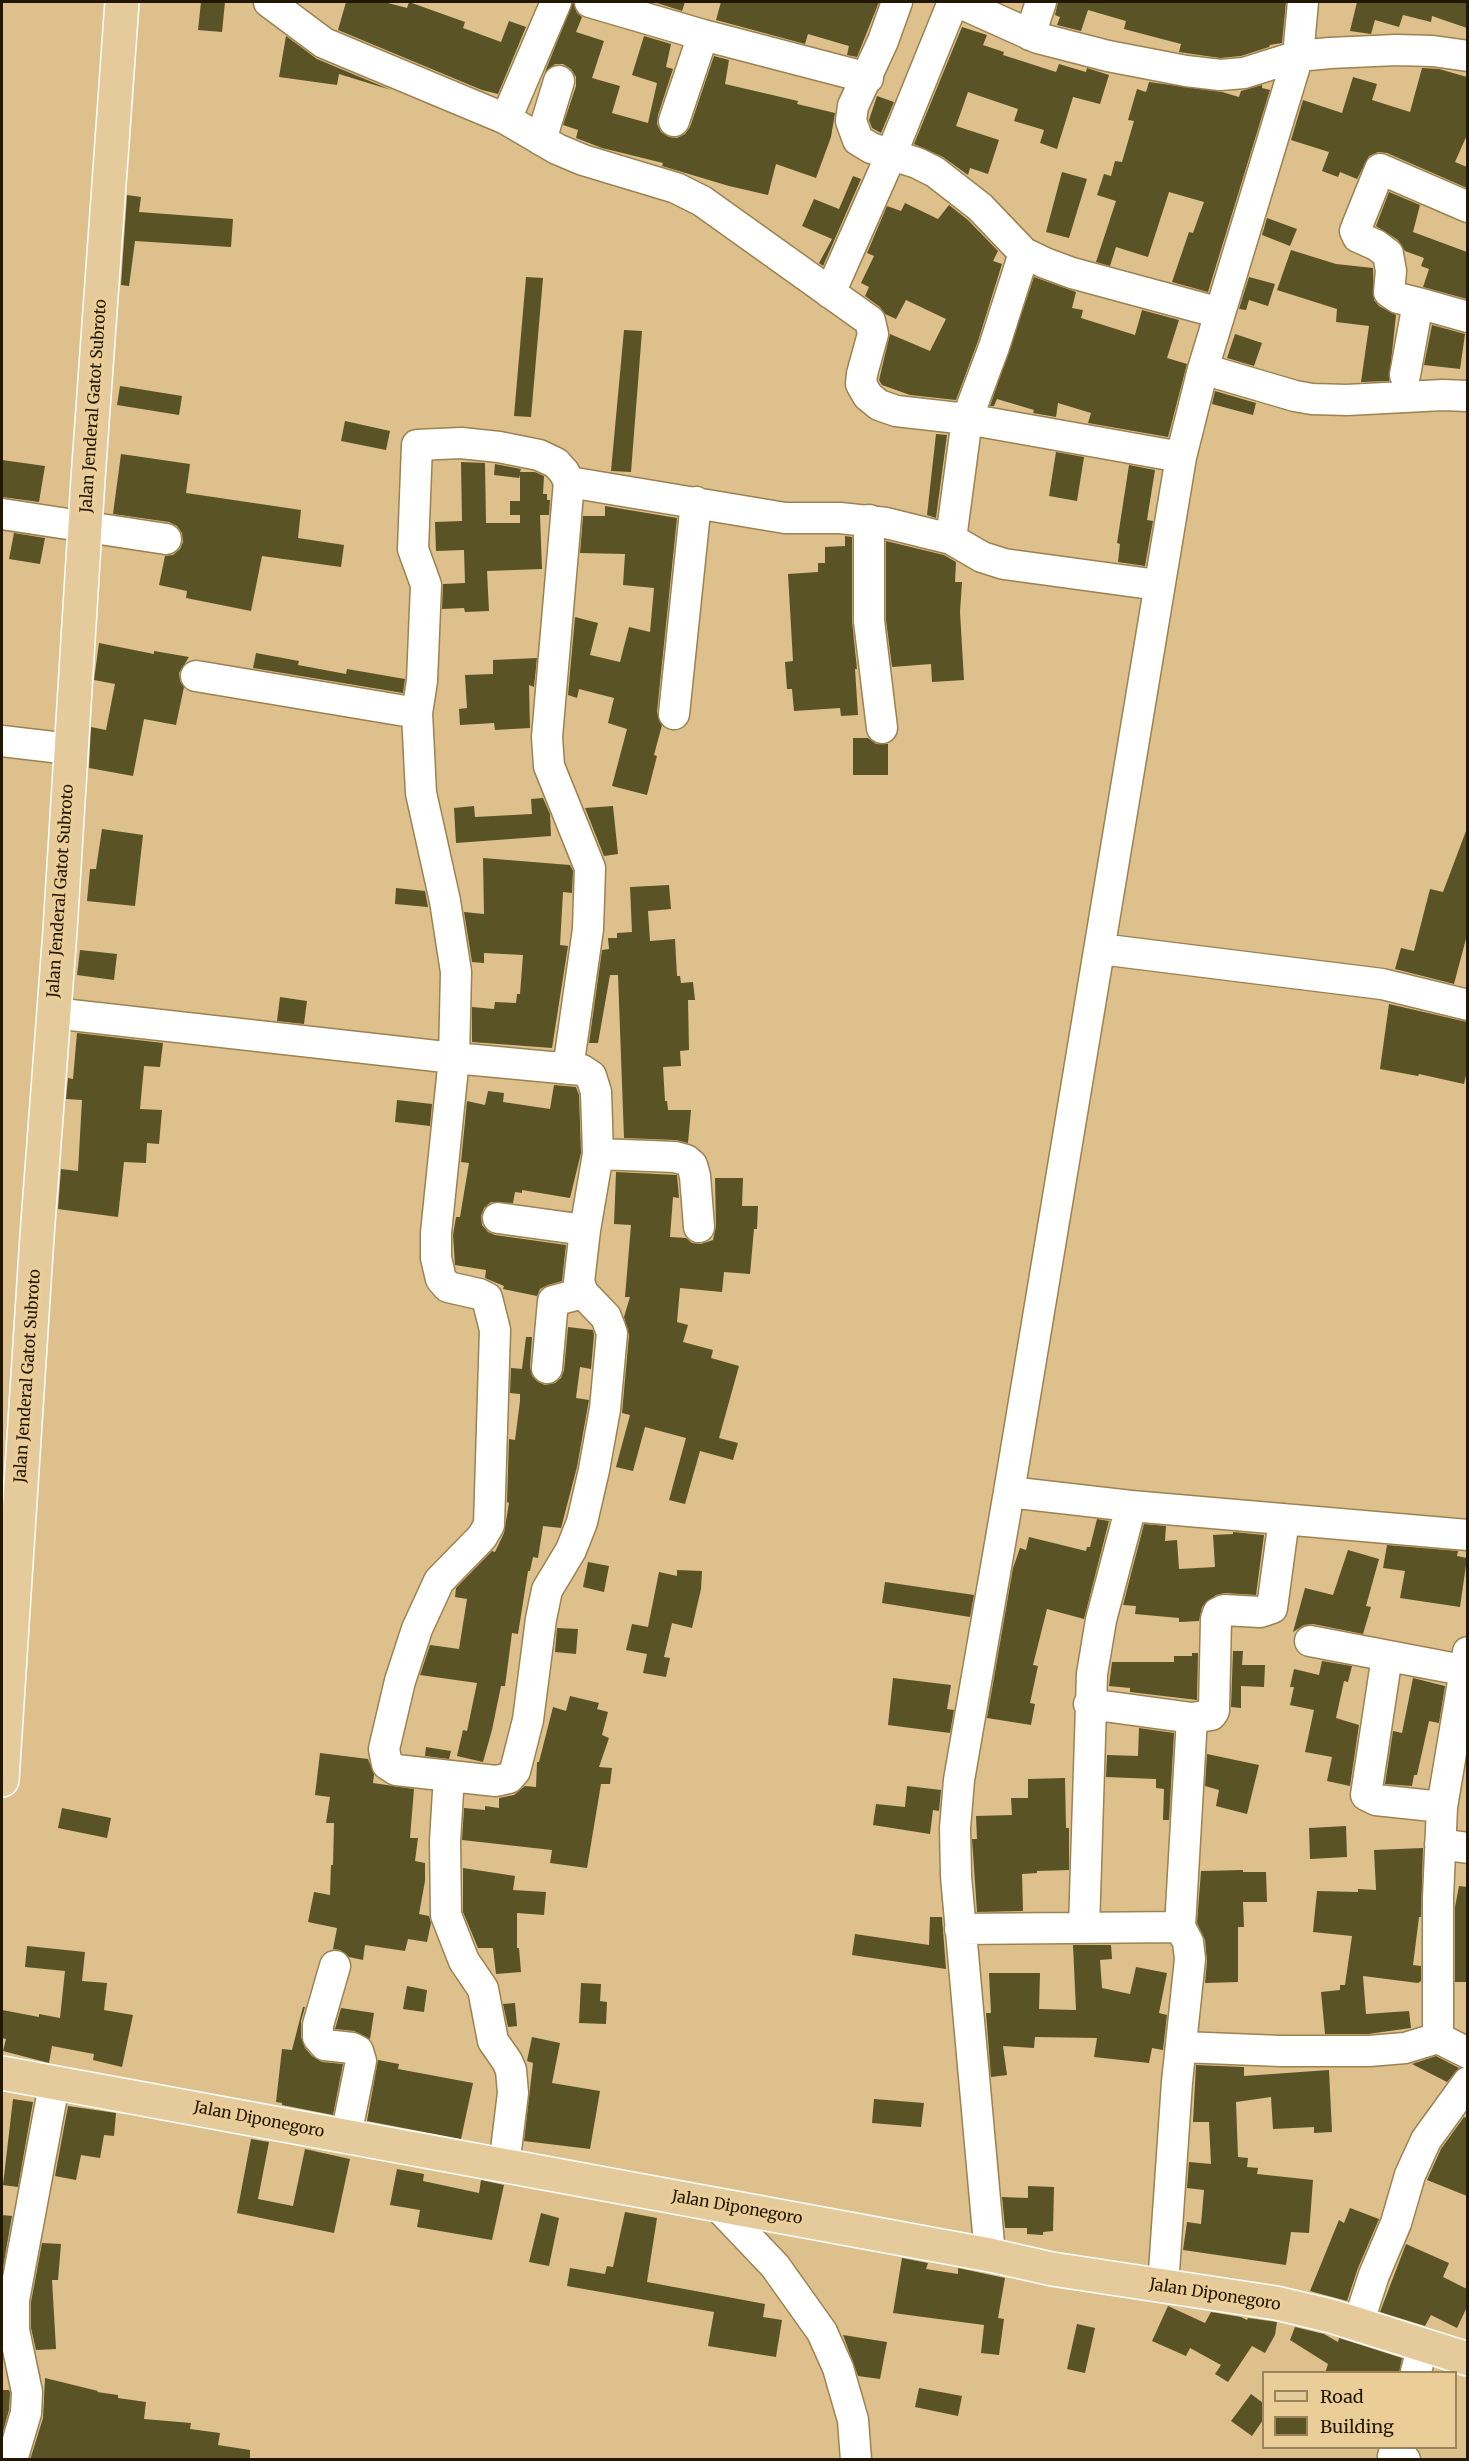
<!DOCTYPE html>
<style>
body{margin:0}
#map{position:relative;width:1469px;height:2461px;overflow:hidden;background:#ddc08c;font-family:Merriweather,serif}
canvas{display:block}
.frame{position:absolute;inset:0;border:3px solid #221703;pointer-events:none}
.legend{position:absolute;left:1262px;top:2371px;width:195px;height:78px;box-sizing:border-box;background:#ebcd98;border:2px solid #9b845c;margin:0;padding:8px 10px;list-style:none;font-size:18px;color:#221703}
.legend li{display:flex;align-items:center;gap:12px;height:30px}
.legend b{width:30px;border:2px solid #9b845c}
</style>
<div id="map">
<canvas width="1469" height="2461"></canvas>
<div class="frame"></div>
<ul class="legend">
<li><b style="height:8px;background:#e5cb9b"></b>Road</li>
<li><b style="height:16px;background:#595325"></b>Building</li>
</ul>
</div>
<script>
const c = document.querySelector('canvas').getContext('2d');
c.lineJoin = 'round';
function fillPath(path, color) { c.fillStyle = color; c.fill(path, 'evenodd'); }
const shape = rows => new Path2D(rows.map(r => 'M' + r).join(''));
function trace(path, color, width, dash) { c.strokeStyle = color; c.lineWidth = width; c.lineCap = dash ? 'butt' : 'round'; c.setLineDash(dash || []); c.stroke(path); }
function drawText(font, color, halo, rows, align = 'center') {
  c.font = font + ' Merriweather,serif'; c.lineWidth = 6; c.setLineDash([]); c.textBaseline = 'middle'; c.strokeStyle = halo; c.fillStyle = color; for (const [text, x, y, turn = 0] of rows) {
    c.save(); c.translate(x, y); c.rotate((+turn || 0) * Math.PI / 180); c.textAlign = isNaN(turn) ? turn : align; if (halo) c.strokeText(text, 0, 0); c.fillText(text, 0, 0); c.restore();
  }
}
fillPath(shape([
 [201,2,225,2,222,32,198,30],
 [346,2,384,2,407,8,409,2,465,22,463,28,501,42,509,21,526,27,498,94,482,90,338,30],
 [573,2,577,13,582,17,576,32,604,41,592,78,620,86,612,113,648,123,657,83,632,75,644,36,671,44,666,67,673,69,658,115,657,124,661,132,669,137,677,138,685,134,690,127,714,56,729,60,725,84,798,101,797,104,835,113,831,137,816,178,776,164,768,195,729,186,662,166,663,163,602,148,576,138,578,130,563,125,576,86,576,77,571,69,563,64,555,64,545,72],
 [654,2,685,2,682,11],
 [721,2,879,2,857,57,847,55,849,46,808,34,805,44,716,20],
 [1058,2,1286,2,1282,43,1270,45,1269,47,1241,56,1220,58,1179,52,1181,44,1124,29,1126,21,1088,10,1081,31,1057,25,1060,17,1055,15],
 [1357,2,1467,2,1467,28,1432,16,1431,22,1403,15,1399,27,1375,20,1371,34,1350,31],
 [962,27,987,35,983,45,1004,52,1003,55,1056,72,1059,64,1086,72,1087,68,1109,75,1100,104,1073,97,1057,149,1040,143,1044,130,1014,121,1018,109,968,92,956,126,999,140,988,174,970,168,968,175,943,157,914,144],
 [286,36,317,59,391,90,339,74,337,85,279,77],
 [1422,68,1439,69,1467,77,1467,135,1455,162,1467,167,1467,188,1387,153,1378,152,1369,156,1357,179,1340,172,1338,177,1322,171,1329,152,1291,140,1303,100,1342,113,1353,77,1377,84,1372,100,1410,112],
 [1149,82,1222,92,1239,97,1241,91,1262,85,1262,88,1270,90,1208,292,1172,282,1189,232,1193,233,1204,202,1169,192,1148,257,1116,247,1110,266,1096,262,1116,201,1097,195,1104,174,1111,176,1115,161,1122,162,1134,121,1128,120,1137,89,1146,92],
 [877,96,894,102,881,133,872,128,869,120],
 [1062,172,1087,179,1069,238,1046,232],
 [853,176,861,179,823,266,819,263,832,239,802,226,814,199,839,209],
 [1389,192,1420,205,1413,232,1467,252,1467,299,1423,287,1429,269,1421,266,1424,258,1405,251,1398,240,1376,226],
 [127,195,141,197,139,212,233,219,231,247,135,241,129,286,121,285],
 [905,203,938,219,949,205,968,220,998,251,993,261,1002,264,978,341,956,400,910,395,882,385,879,380,890,334,930,351,946,319,906,300,896,319,885,314,880,307,865,296,869,287,861,283,874,256,867,253,887,206,901,211],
 [1267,218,1297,229,1290,246,1262,235],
 [1291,250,1336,264,1373,268,1374,300,1379,306,1396,315,1389,381,1361,382,1369,326,1336,322,1337,309,1277,290],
 [526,277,543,278,531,417,514,416],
 [1034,277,1076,292,1072,308,1083,310,1081,318,1135,335,1142,310,1179,320,1167,358,1187,364,1168,437,1088,423,1091,413,1058,403,1056,417,1033,413,1034,410,997,399,994,406,990,406],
 [1249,277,1275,284,1268,306,1249,300,1246,310,1239,309],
 [1432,325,1465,334,1460,369,1424,365],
 [624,330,642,331,631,472,611,471],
 [1235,334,1262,343,1254,366,1227,358],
 [120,386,182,396,179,415,117,405],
 [1215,391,1256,403,1253,415,1212,404],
 [345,421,390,431,386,450,341,441],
 [936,434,947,435,936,518,927,515],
 [1056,452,1084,457,1077,501,1049,496],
 [121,454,190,464,186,493,301,510,298,538,344,545,341,567,262,556,251,611,186,598,187,591,159,585,165,556,173,555,180,549,183,542,182,533,177,526,169,522,113,514],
 [2,460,45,466,39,502,2,497],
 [461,462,485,463,486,523,520,523,520,515,510,515,510,501,520,501,520,475,519,478,494,475,495,464,521,469,520,472,535,472,544,476,543,494,547,494,547,500,550,500,549,515,540,515,542,569,487,571,489,611,465,612,464,608,442,609,443,584,465,583,464,550,436,551,435,522,462,521],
 [1129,465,1155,470,1147,520,1153,521,1145,566,1118,562,1120,544,1117,543],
 [605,506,677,518,657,712,662,725,654,755,657,756,647,795,612,786,627,729,608,723,614,698,579,689,577,698,568,695,575,617,598,623,590,655,620,662,629,627,650,632,654,588,623,585,625,554,580,553,583,516,605,516],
 [14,533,45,538,40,564,9,559],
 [845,536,852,537,852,621,857,669,855,669,858,715,841,716,840,708,794,711,792,689,787,689,785,662,793,661,788,574,818,572,818,563,825,563,825,547,845,546],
 [886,541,944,555,956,562,955,582,962,582,960,612,964,680,932,682,931,664,892,667,886,620],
 [99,643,154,654,154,651,189,657,179,673,180,681,184,687,176,725,144,719,133,776,89,768,91,727,106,730,115,684,94,680],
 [256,653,299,661,298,665,346,674,347,669,405,679,403,693,253,668],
 [537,658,534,687,529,685,530,728,495,730,494,723,460,725,459,709,467,708,465,675,493,674,493,660],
 [853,738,868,738,876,744,888,744,888,775,853,775],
 [543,798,550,814,551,836,456,843,454,808,474,806,475,817,532,814,531,799],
 [613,806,618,854,604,856,585,808],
 [102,829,143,835,135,906,87,901,90,869,96,869],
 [1466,831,1467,935,1454,984,1395,969,1401,948,1414,951,1430,889,1443,892],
 [483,858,570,865,573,871,572,893,563,892,560,945,568,946,552,1048,472,1042,472,1007,494,1009,495,1002,516,1003,517,994,520,994,523,955,484,953,484,963,472,962,464,912,484,914],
 [669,885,671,909,648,911,650,941,675,939,677,976,680,976,681,983,693,982,695,1000,688,1000,689,1050,680,1051,681,1066,663,1067,665,1101,667,1101,668,1110,691,1110,688,1143,676,1140,624,1138,618,975,610,975,598,1043,589,1043,602,950,609,949,608,938,617,938,617,933,632,932,630,887],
 [396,888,425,891,428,907,395,904],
 [80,950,117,954,114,980,77,975],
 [280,997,307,1001,304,1024,277,1021],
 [1389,1004,1467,1022,1467,1071,1464,1084,1419,1074,1418,1076,1380,1069],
 [77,1033,163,1043,160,1067,144,1066,140,1109,162,1110,159,1144,147,1143,146,1163,124,1162,118,1217,58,1209,61,1169,78,1171,82,1100,66,1099,68,1078,73,1079],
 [554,1085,576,1087,579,1095,581,1153,570,1198,522,1190,522,1193,515,1192,513,1203,491,1202,484,1208,481,1216,482,1225,488,1232,495,1235,566,1245,562,1281,548,1285,540,1289,537,1296,503,1289,504,1286,485,1278,486,1270,455,1265,453,1235,456,1217,460,1217,469,1163,461,1162,467,1101,485,1105,488,1091,504,1093,503,1102,550,1109],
 [397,1100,432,1104,430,1126,395,1122],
 [616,1172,677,1175,679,1198,673,1197,670,1237,686,1238,692,1243,701,1244,713,1240,716,1226,715,1178,743,1178,742,1206,758,1206,757,1229,754,1229,750,1274,724,1272,722,1292,680,1288,677,1322,688,1325,683,1342,713,1350,711,1358,739,1366,719,1438,738,1443,733,1460,700,1451,685,1504,669,1500,686,1438,645,1427,633,1471,616,1467,630,1415,622,1413,629,1335,624,1317,630,1297,625,1297,631,1225,614,1224],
 [568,1327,593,1330,594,1335,591,1369,580,1367,576,1398,589,1400,577,1467,561,1528,543,1526,538,1558,533,1557,530,1571,528,1571,518,1634,512,1633,505,1686,501,1686,492,1730,483,1762,457,1756,463,1730,467,1731,477,1683,420,1675,430,1645,459,1649,467,1599,455,1597,456,1588,492,1551,495,1552,504,1533,509,1503,507,1502,509,1439,515,1440,520,1401,520,1394,510,1393,511,1368,522,1369,526,1337,532,1337,530,1366,532,1376,538,1382,545,1385,555,1383,561,1378,564,1370],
 [1097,1519,1109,1521,1084,1619,1047,1609,1033,1665,1038,1666,1030,1703,1035,1704,1031,1725,987,1718,1013,1568,1020,1548,1026,1550,1029,1537,1086,1551,1087,1547,1090,1547],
 [1144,1524,1166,1526,1165,1541,1177,1540,1179,1569,1215,1567,1213,1535,1233,1534,1233,1532,1264,1535,1256,1595,1225,1593,1216,1595,1202,1607,1199,1621,1179,1622,1179,1618,1135,1614,1136,1606,1123,1605],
 [1387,1545,1458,1551,1457,1556,1467,1558,1460,1607,1400,1598,1405,1571,1383,1568],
 [1348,1550,1379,1559,1366,1606,1371,1607,1363,1634,1313,1624,1304,1625,1293,1632,1305,1588,1333,1595],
 [588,1562,609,1566,604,1592,583,1587],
 [677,1570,702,1571,701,1589,692,1628,672,1623,664,1657,670,1658,666,1677,643,1673,647,1654,626,1650,632,1624,648,1627,659,1572,677,1576],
 [885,1582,974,1595,970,1617,882,1603],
 [557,1628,578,1629,576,1654,555,1652],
 [1233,1651,1243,1651,1242,1665,1265,1665,1264,1687,1241,1686,1241,1708,1231,1707],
 [1192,1653,1198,1653,1197,1700,1130,1692,1130,1688,1109,1686,1112,1662,1174,1662,1174,1656,1192,1656],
 [1322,1661,1352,1666,1348,1682,1344,1681,1336,1718,1359,1725,1350,1786,1327,1781,1332,1757,1305,1752,1314,1710,1290,1705,1294,1687,1290,1687,1294,1669,1319,1675],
 [893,1678,951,1685,947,1709,954,1710,950,1733,888,1725],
 [1413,1678,1445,1686,1439,1723,1429,1721,1417,1775,1414,1775,1412,1786,1385,1784,1393,1731,1402,1733],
 [570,1696,599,1703,597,1709,608,1712,602,1735,609,1738,599,1767,612,1768,610,1784,601,1784,587,1868,550,1863,552,1850,462,1840,464,1808,485,1810,485,1806,499,1808,499,1798,514,1795,525,1786,536,1787,537,1762,539,1762,553,1707,566,1711],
 [1139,1728,1174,1733,1169,1820,1163,1820,1164,1789,1156,1788,1156,1779,1106,1777,1107,1755,1138,1756],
 [426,1747,451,1751,449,1759,425,1756],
 [320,1753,368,1759,374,1774,373,1783,414,1789,410,1838,418,1838,415,1861,425,1863,425,1881,419,1914,429,1916,431,1923,427,1942,408,1939,405,1951,365,1945,363,1960,349,1957,340,1950,333,1949,337,1928,308,1922,314,1892,330,1895,331,1865,333,1865,334,1823,326,1823,330,1797,315,1795],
 [1207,1754,1259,1765,1247,1814,1216,1806,1219,1790,1205,1786],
 [1065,1778,1066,1828,1069,1828,1069,1870,1037,1871,1037,1873,1022,1874,1023,1911,977,1912,972,1839,977,1839,976,1816,1012,1815,1011,1798,1028,1798,1028,1779],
 [907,1786,941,1790,939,1811,933,1810,930,1834,873,1825,876,1804,905,1807],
 [62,1808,111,1818,107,1838,58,1828],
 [1346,1826,1347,1857,1310,1859,1309,1828],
 [1423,1848,1421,1917,1419,1917,1413,1965,1421,1966,1421,1981,1418,1983,1363,1976,1366,2014,1409,2011,1411,2028,1368,2034,1325,2034,1321,1992,1340,1990,1340,1985,1345,1985,1352,1936,1313,1932,1317,1891,1358,1892,1358,1889,1376,1890,1374,1850],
 [463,1868,515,1876,513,1890,546,1892,544,1915,517,1913,517,1948,519,1948,521,1972,496,1974,493,1948,478,1948,463,1912],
 [1243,1870,1243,1872,1266,1872,1267,1902,1243,1902,1244,1927,1238,1927,1238,1982,1205,1983,1207,1961,1205,1940,1197,1923,1201,1871],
 [1459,1886,1467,1887,1467,1982,1455,1982,1455,1907],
 [930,1917,942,1917,946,1969,852,1955,855,1934,929,1945],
 [1073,1945,1111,1945,1112,1959,1100,1960,1102,1988,1130,1994,1136,1967,1167,1973,1159,2013,1167,2015,1163,2050,1152,2048,1149,2063,1094,2057,1097,2038,1035,2037,1034,2048,1003,2046,1007,2075,991,2077,986,2013,991,2013,989,1973,1040,1973,1039,2009,1076,2010],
 [27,1946,85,1952,82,1981,107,1983,104,2010,133,2015,122,2067,93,2060,94,2054,52,2046,49,2063,3,2051,6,2039,2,2038,2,2010,39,2017,39,2014,60,2018,65,1971,25,1967],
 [581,1983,601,1984,600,2001,607,2002,606,2024,579,2023],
 [407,1986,427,1990,424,2012,403,2009],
 [515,2003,517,2026,508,2027,503,2004],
 [303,2007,305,2007,301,2021,301,2037,305,2048,312,2056,322,2062,343,2064,333,2115,282,2105,282,2103,276,2102,282,2049,292,2050],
 [341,2008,374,2013,370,2039,354,2031,335,2029],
 [532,2037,560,2043,552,2083,600,2091,590,2149,524,2141,533,2063,527,2061],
 [1436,2056,1459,2068,1447,2082,1412,2064],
 [378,2060,399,2064,398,2069,473,2083,461,2139,367,2121],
 [1196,2065,1244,2067,1244,2076,1329,2070,1332,2132,1314,2133,1314,2127,1273,2129,1271,2097,1236,2102,1238,2157,1248,2158,1247,2167,1258,2168,1257,2174,1313,2180,1309,2233,1291,2232,1286,2265,1183,2250,1187,2222,1201,2224,1204,2190,1187,2188,1189,2162,1211,2164,1209,2122,1193,2122],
 [13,2099,33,2102,18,2187,3,2185],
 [874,2099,924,2103,921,2127,872,2123],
 [68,2106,116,2113,114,2136,104,2135,100,2158,81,2155,76,2180,55,2176],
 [1464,2117,1467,2118,1467,2196,1427,2180,1441,2149],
 [251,2139,269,2142,258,2199,293,2206,305,2149,350,2159,334,2233,237,2213],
 [397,2169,424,2174,423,2181,479,2193,481,2180,504,2185,492,2240,417,2227,420,2210,390,2205],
 [1028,2186,1054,2187,1053,2231,1043,2232,1043,2235,1027,2234,1027,2228,1005,2228,1002,2197,1028,2198],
 [1350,2208,1379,2219,1358,2268,1347,2301,1310,2291,1339,2220,1344,2223],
 [625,2212,657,2218,647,2282,765,2304,763,2317,782,2320,776,2357,708,2346,714,2312,567,2286,570,2268,605,2274,607,2266,613,2267],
 [541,2213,559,2218,549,2266,529,2262],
 [2,2215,12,2216,2,2273],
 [42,2243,61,2244,58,2280,52,2280,56,2349,36,2350,31,2328,31,2302],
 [1406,2244,1449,2263,1443,2277,1467,2289,1467,2307,1457,2328,1431,2315,1425,2326,1380,2312],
 [902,2258,928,2263,926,2269,958,2274,958,2268,1005,2278,998,2318,1004,2319,999,2355,981,2353,984,2325,893,2313],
 [1168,2306,1205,2323,1211,2312,1241,2317,1247,2320,1248,2318,1277,2322,1275,2335,1265,2353,1252,2346,1228,2382,1215,2374,1221,2365,1190,2348,1186,2356,1152,2341],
 [1077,2324,1095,2328,1085,2373,1067,2369],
 [1295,2327,1324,2334,1338,2342,1339,2338,1402,2358,1399,2373,1325,2373,1328,2364,1290,2340],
 [843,2335,887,2342,880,2379,858,2376],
 [45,2378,98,2391,97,2392,118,2395,118,2398,146,2402,144,2419,191,2423,190,2429,220,2433,218,2445,250,2450,250,2460,30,2460,43,2418],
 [919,2388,962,2396,958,2416,915,2407],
 [2,2390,9,2390,10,2393,9,2410,2,2435],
 [1251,2394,1263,2403,1263,2420,1252,2436,1231,2421]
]), '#595325');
const minor = shape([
 [269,2,324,43,506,119,557,149,583,160,676,188,702,201,870,321,873,334,862,374,861,384,868,396,879,405,896,411,967,419,1181,457],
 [590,2,703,35,868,78],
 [897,2,883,41,853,106,851,121,858,140,871,148,917,163,935,172,980,207,1024,253,1045,263,1072,273,1220,313],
 [958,2,1038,38,1108,56,1186,71,1220,75,1244,73,1298,56,1330,53,1396,50,1433,51,1468,56],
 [1030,35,1041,2],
 [506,119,556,2],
 [674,121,703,35],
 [541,140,559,81],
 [830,293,891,155,953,2],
 [1418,303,1398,298,1389,292,1391,271,1388,254,1376,245,1358,237,1355,231,1380,169,1468,207],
 [1203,369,1295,396,1312,399,1347,400,1443,395,1468,396],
 [1405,375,1418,303,1468,317],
 [2,514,166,539],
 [869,520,869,621,882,728],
 [951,539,967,419,994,347,1024,253],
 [196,676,417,713],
 [674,714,696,502],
 [2,741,70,749],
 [1100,949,1382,984,1468,1005],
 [53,1013,454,1058,436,1233,436,1258,441,1279,448,1287,479,1294,487,1298,495,1330,489,1525,482,1537,439,1581,417,1629,400,1681,384,1749,387,1764,396,1770,496,1781,509,1778,515,1771,528,1720,541,1619,547,1590,571,1550,582,1522,594,1470,605,1409,612,1333,606,1317,583,1293,579,1282,585,1230],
 [568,1069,588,929,590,868,549,766,547,737,569,482,785,518,840,518,886,523,951,539,982,557,1004,564,1158,585],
 [598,1154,675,1157,686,1160,692,1165,695,1176,699,1227],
 [498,1218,585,1230,598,1154,596,1092,591,1076,582,1070,454,1058,456,972,445,901,421,793,417,713,422,681,426,585,413,549,417,445,461,443,499,447,539,455,556,463,564,472,569,482],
 [547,1368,553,1301,583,1293],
 [1009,1492,1131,1506,1468,1535],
 [1310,1641,1468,1671],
 [1387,1656,1366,1795,1376,1800,1442,1807],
 [1089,1704,1192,1718,1211,1715,1214,1711,1216,1619,1218,1613,1224,1610,1260,1612,1272,1608,1284,1519],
 [449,1776,445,1841,446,1915,464,1961,483,1989,493,2041,507,2061,511,2070,513,2093,504,2166],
 [1440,1844,1468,1848],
 [1084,1928,1092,1674,1101,1620,1131,1506],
 [960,1929,1180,1927],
 [335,1966,318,2025,318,2037,325,2045,352,2048,358,2051,361,2061,346,2136],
 [1438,2038,1438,1898,1442,1807,1468,1652],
 [1182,2047,1281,2051,1369,2051,1405,2048,1438,2038,1468,2053],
 [716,2204,775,2266,822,2332,838,2368,853,2420,856,2460],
 [990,2255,956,1876,955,1828,959,1780,1009,1492,1181,457,1203,369,1298,56,1303,2],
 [1163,2286,1177,2082,1190,1959,1188,1942,1180,1927,1192,1718],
 [1358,2324,1374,2275,1396,2223,1410,2175,1426,2140,1468,2082],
 [1416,2372,1423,2344],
 [1396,2448,1393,2456,1405,2460],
 [12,2460,26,2413,27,2392,14,2330,14,2300,54,2085]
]);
const major = shape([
 [2,1780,37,1236,60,931,88,479,122,2],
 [2,2073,990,2255,1052,2269,1276,2303,1331,2316,1468,2359]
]);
trace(minor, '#9d814f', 33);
trace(major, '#fff', 36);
trace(minor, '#fff', 30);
trace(major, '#e5cb9b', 33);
drawText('16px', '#221703', '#ebcd98', [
 ["Jalan Jenderal Gatot Subroto",94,406,-86],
 ["Jalan Jenderal Gatot Subroto",61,891,-86],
 ["Jalan Jenderal Gatot Subroto",28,1376,-86],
 ["Jalan Diponegoro",259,2120,11],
 ["Jalan Diponegoro",737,2208,10],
 ["Jalan Diponegoro",1215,2295,9]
]);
</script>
